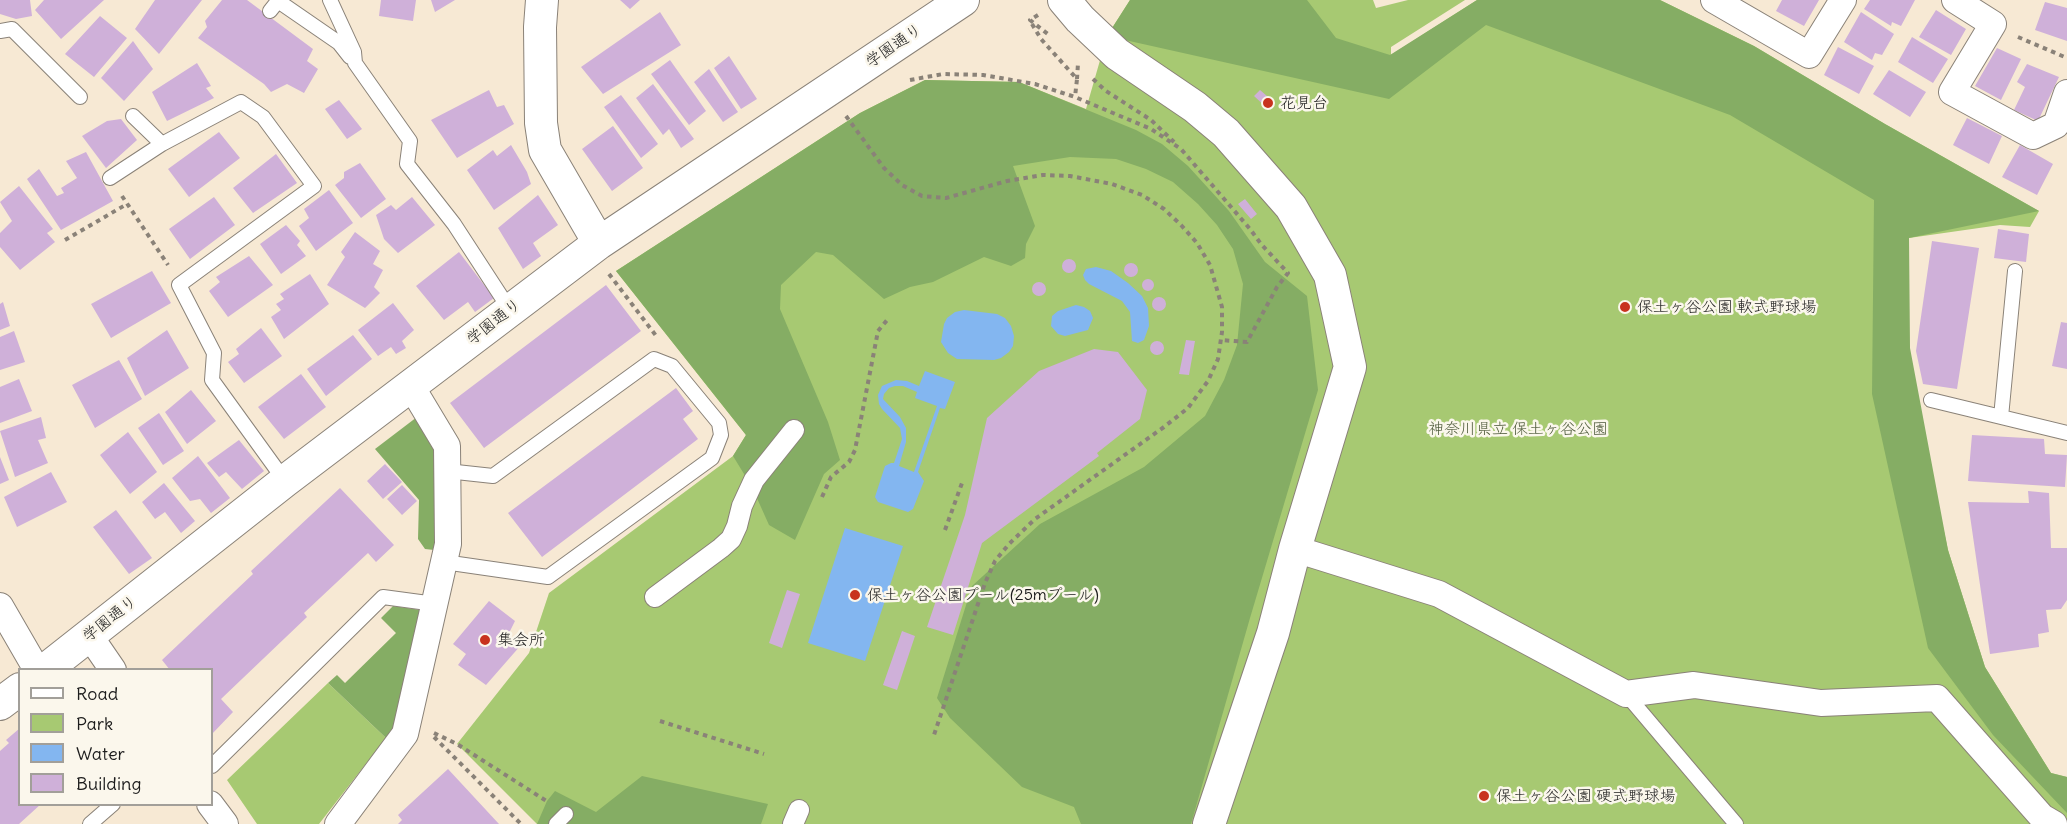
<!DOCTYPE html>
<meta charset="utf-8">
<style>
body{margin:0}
#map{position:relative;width:2067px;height:824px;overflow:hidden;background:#f7e9d4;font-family:Delius,sans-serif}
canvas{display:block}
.legend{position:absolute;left:18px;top:668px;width:195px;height:138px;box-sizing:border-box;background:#fbf7ec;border:2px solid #a29f99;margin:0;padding:8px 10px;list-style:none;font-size:18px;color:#1c1c1c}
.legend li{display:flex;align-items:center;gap:12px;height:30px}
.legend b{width:30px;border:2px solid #a29f99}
</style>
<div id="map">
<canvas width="2067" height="824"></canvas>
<ul class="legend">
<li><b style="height:8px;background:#fff"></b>Road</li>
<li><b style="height:16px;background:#a7c972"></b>Park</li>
<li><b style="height:16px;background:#83b6f0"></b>Water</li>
<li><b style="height:16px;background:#cfb0d9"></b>Building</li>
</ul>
</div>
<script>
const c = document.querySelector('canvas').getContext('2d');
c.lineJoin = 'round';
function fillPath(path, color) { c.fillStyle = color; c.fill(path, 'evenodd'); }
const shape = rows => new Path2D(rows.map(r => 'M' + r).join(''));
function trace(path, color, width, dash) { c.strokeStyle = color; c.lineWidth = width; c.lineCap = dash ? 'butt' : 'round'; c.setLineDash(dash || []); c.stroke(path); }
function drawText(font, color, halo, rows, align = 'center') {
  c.font = font + ' Delius,"Klee One",sans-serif'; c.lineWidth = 5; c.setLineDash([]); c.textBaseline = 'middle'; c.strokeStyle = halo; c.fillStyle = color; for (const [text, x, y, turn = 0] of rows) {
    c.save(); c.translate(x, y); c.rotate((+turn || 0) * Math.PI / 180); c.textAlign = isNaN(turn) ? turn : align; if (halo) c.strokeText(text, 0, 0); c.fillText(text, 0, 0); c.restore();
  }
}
fillPath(shape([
 [1130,0,1373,0,1376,8,1408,0,1465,0,1391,47,1391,55,1477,0,1660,0,1754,46,1885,124,2039,211,2030,227,2000,225,1909,238,1909,368,1948,550,1985,667,2051,773,2067,777,2067,824,537,824,457,744,529,653,549,593,733,456,746,435,616,271,860,113,925,80,1019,82,1086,109,1107,36],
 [328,683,386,738,319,824,257,824,227,780]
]), '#a7c972');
fillPath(shape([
 [1130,0,1307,0,1336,38,1390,55,1477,0,1660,0,1754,46,1885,124,2039,211,1909,238,1910,348,1948,550,1985,667,2051,773,2067,777,2067,813,1993,735,1928,648,1872,394,1874,200,1730,115,1486,25,1389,99,1107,36],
 [925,80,1019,82,1136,130,1162,144,1188,166,1229,211,1265,262,1307,296,1318,390,1250,618,1191,824,1081,824,1074,807,1022,787,950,718,937,698,972,586,1040,524,1144,467,1205,416,1224,380,1237,345,1243,284,1233,249,1217,225,1198,204,1173,182,1146,169,1116,159,1070,157,1013,166,1035,226,1026,244,1025,258,1011,266,984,257,933,282,910,287,884,299,833,255,816,252,781,285,780,309,828,422,840,460,824,474,795,540,769,525,752,487,733,456,746,435,616,271,860,113],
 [417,417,433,439,440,466,434,550,425,549,418,539,419,500,375,449],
 [393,606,421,610,396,725,386,738,328,683,337,675,345,683,396,633,381,618],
 [642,776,768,804,761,824,537,824,547,801,555,791,596,812]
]), '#85ad64');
fillPath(shape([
 [1096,267,1111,271,1128,283,1142,296,1148,308,1149,326,1144,340,1138,343,1132,341,1130,312,1122,301,1089,284,1085,280,1083,275,1086,269],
 [1076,305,1084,307,1090,311,1093,318,1088,330,1065,336,1058,334,1051,326,1052,316,1058,311],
 [964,310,997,314,1005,318,1011,326,1014,336,1013,346,1009,352,1001,358,994,360,957,359,948,353,941,342,944,324,947,318,955,312],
 [925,371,955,382,945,409,940,408,918,472,924,481,913,509,908,512,878,502,875,497,885,466,891,463,894,463,902,439,900,428,882,409,879,404,878,395,882,386,896,380,907,381,919,386],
 [895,386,903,386,917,392,915,398,937,406,914,472,899,466,906,442,906,428,900,417,883,399,884,394,889,388],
 [845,528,903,546,865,661,808,643]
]), '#83b6f0');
fillPath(shape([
 [0,0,30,0,32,16,16,19,0,14],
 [44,0,104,0,61,39,35,10],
 [155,0,202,0,159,54,135,29],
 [222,0,247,0,313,49,307,61,318,69,304,93,287,84,271,92,264,84,198,38,207,27,205,21],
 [381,0,416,0,413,21,379,16],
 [431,0,455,0,435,12],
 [620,0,640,0,630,9],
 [1782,0,1819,0,1804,26,1776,11],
 [1870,0,1915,0,1901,26,1892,22,1891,26,1864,9],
 [2045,2,2067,8,2067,41,2035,30],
 [1936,10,1966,29,1951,55,1919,37],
 [660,12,681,45,603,94,581,67],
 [1861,12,1894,34,1882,55,1875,53,1872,60,1844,42],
 [100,16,127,38,94,77,65,54],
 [1912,37,1948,59,1933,83,1898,62],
 [133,41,153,69,124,101,101,78],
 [1838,47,1874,66,1859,94,1824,75],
 [1997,48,2021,59,2001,100,1975,86],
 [729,56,757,99,741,109,714,68],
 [670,60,706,111,689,125,651,74],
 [197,63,211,86,206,88,214,98,167,121,152,92],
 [2027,64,2059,77,2038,121,2014,110,2025,87,2017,82],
 [709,69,738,112,723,122,694,82],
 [1889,70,1926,92,1910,117,1873,94],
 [653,84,694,139,681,148,669,129,663,135,636,98],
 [489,90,497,107,504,105,514,124,457,158,431,120],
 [1260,90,1274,102,1268,109,1254,96],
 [621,95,658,144,641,158,604,107],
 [339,100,362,129,347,139,325,109],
 [1967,118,2002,136,1989,164,1953,145],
 [121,119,137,140,106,168,82,136,107,121],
 [613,126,643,168,612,191,582,149],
 [219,132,240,158,189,197,168,169],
 [511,145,527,172,531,184,494,210,467,170,493,150,497,156],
 [2020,145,2053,164,2037,195,2002,177],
 [86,152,113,201,61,230,27,179,39,169,57,196,64,193,61,188,77,178,66,161],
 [276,154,297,183,253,213,233,188],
 [360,163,386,199,361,218,335,185,344,178,344,172],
 [19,186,53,229,47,233,55,242,20,270,0,247,0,233,12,221,0,202],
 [329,190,353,223,316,251,299,226,309,218,304,209],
 [538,195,558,225,533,243,541,256,523,269,498,228],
 [214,197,235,225,190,259,169,229],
 [412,197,435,225,398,253,384,239,376,215,391,205,396,210],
 [1245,199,1257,214,1251,219,1238,204],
 [286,225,300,241,297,245,306,256,281,274,260,244],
 [1998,229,2029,234,2026,262,1994,258],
 [355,232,380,251,373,264,383,270,374,287,380,293,365,308,327,285,345,257,341,252],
 [1932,241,1979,248,1957,389,1923,384,1916,351],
 [459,252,494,298,475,312,468,302,444,320,416,286],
 [249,256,273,285,228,317,209,291,220,282,216,277],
 '1062 266a7 7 0 1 1 14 0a7 7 0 1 1-14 0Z',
 '1124 270a7 7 0 1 1 14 0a7 7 0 1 1-14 0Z',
 [152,271,171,303,111,338,91,304],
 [310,274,329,304,284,339,271,317,281,310,276,304,284,299,280,294],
 '1142 285a6 6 0 1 1 12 0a6 6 0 1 1-12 0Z',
 '1032 289a7 7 0 1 1 14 0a7 7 0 1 1-14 0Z',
 [606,285,641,331,484,448,450,403],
 '1152 304a7 7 0 1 1 14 0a7 7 0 1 1-14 0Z',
 [3,302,10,326,0,330,0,304],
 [393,303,414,330,402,341,406,348,396,354,391,347,378,356,358,330],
 [2061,322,2067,323,2067,369,2052,366],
 [261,328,282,356,244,383,228,362,239,354,236,349],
 [167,330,189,368,145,396,127,358],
 [14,331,25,362,0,370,0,337],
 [353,335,372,359,326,396,307,369],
 [1186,340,1195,341,1189,375,1179,374],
 '1150 348a7 7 0 1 1 14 0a7 7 0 1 1-14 0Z',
 [1094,349,1118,352,1147,390,1140,419,1097,453,1099,456,982,543,953,635,927,627,965,515,987,418,1039,371],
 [119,360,142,399,95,428,72,385],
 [301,374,326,407,284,439,258,407],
 [19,379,32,411,0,423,0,387],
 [676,388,693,411,683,419,698,439,542,557,508,513],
 [191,390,216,421,187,444,165,412],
 [159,413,184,451,163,465,138,428],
 [41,417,46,438,38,440,48,463,15,477,0,431],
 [128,432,157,472,130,494,100,455],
 [1972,435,2044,439,2045,454,2067,455,2065,487,1968,481],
 [239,440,264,471,242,489,226,472,219,477,207,463],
 [198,456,230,498,211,513,200,499,190,501,172,478],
 [0,457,9,480,0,484],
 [385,464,402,482,383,499,367,481],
 [51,472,67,502,17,527,4,497],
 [164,483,195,521,181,533,165,512,155,519,142,502],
 [402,485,417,501,402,515,387,499],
 [340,488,394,545,376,562,368,553,304,613,307,617,221,699,233,712,212,734,212,670,170,670,162,660,253,574,251,571],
 [2028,491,2049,493,2051,548,2067,548,2067,600,2061,609,2046,610,2049,632,2038,634,2039,647,1990,654,1968,502,2029,503],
 [116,510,152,558,129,574,93,527],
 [787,590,800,594,782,648,769,643],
 [489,601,515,621,508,635,521,645,486,685,458,665,466,654,453,644],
 [902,631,915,636,897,690,883,685],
 [20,728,20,804,41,804,19,824,0,824,0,751,9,743,6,740],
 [448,769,499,824,398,824,402,820,398,815]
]), '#cfb0d9');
const service = shape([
 [330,0,354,52,355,63,410,141,407,164,454,224,510,310],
 [270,11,278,1,339,43,350,57],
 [0,31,12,29,80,97],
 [133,116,162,144],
 [110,178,162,144,241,102,263,117,314,186,179,285,214,353,212,380,285,481],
 [1931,400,2067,433],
 [2001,417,2015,271],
 [444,562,548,577,712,458,721,435,719,423,672,366,654,359,493,476,447,471],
 [1626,694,1736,824],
 [212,766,383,597,435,604],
 [90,824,113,804],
 [556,824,566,814]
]);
const pedestrian = shape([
 [655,597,721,548,731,539,737,526,742,506,754,480,794,430],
 [793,824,799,810]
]);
const minor = shape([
 [1714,0,1809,55,1843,0],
 [1955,0,1993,24,1952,92,2033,136,2056,125,2067,93],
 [1295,549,1439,594,1626,694,1694,685,1821,703,1937,698,2042,817,2054,824],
 [0,606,37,670],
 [89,635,113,670],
 [210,804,225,824],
 [338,824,405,734,448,544,447,446,411,386]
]);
const tertiary = shape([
 [542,0,540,27,541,123,545,150,599,243],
 [1064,0,1080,19,1117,54,1195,107,1226,133,1291,207,1330,275,1350,367,1295,549,1273,633,1209,824],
 [45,670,285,481,599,243,963,0],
 [0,704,20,689]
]);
trace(service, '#8a8278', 16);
trace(pedestrian, '#8a8278', 22);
trace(minor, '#8a8278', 28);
trace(tertiary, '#8a8278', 34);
trace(shape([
 [1038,15,1030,20,1049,35],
 [1032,24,1041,39,1077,79,1075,97],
 [2018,37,2067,58],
 [1077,79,1078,63],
 [1093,79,1106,91,1151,120,1174,142],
 [910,80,943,74,983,75,1035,84,1075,97,1151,129,1181,149,1250,229,1261,244,1288,273,1277,287,1247,342,1221,340],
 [846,116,884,168,902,185,922,196,946,198,1007,181,1043,175,1070,176,1112,184,1142,195,1164,209,1181,225,1197,243,1210,265,1222,307,1222,332,1218,359,1208,381,1188,408,1164,427,1035,519,1009,544,995,561,985,583,934,735],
 [122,196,168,265],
 [65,240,127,204],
 [609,274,657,337],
 [822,497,831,477,849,462,855,450,878,331,888,319],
 [945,530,962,483],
 [660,721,764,754],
 [434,733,457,744,548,802],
 [434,737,521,824]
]), '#8a8278', 4, [4.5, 4.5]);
trace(service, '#fff', 14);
trace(pedestrian, '#fff', 20);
trace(minor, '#fff', 26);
trace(tertiary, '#fff', 32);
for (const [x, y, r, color] of [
 [1268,103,6,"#c8321e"],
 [1625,307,6,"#c8321e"],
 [855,595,6,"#c8321e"],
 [485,640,6,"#c8321e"],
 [1484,796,6,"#c8321e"]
]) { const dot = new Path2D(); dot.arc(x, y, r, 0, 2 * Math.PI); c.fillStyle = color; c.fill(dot); trace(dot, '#fbf7ec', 2); }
drawText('16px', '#1c1c1c', '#fbf7ec', [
 ["学園通り",894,46,-34],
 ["学園通り",494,322,-38],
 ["学園通り",110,619,-38]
]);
drawText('16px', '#1c1c1c', '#fbf7ec', [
 ["花見台",1280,103],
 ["保土ヶ谷公園 軟式野球場",1637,307],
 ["保土ヶ谷公園プール(25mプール)",867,595],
 ["集会所",497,640],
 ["保土ヶ谷公園 硬式野球場",1496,796]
], 'left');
drawText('16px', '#4d593a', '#fbf7ec', [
 ["神奈川県立 保土ヶ谷公園",1518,429]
]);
</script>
